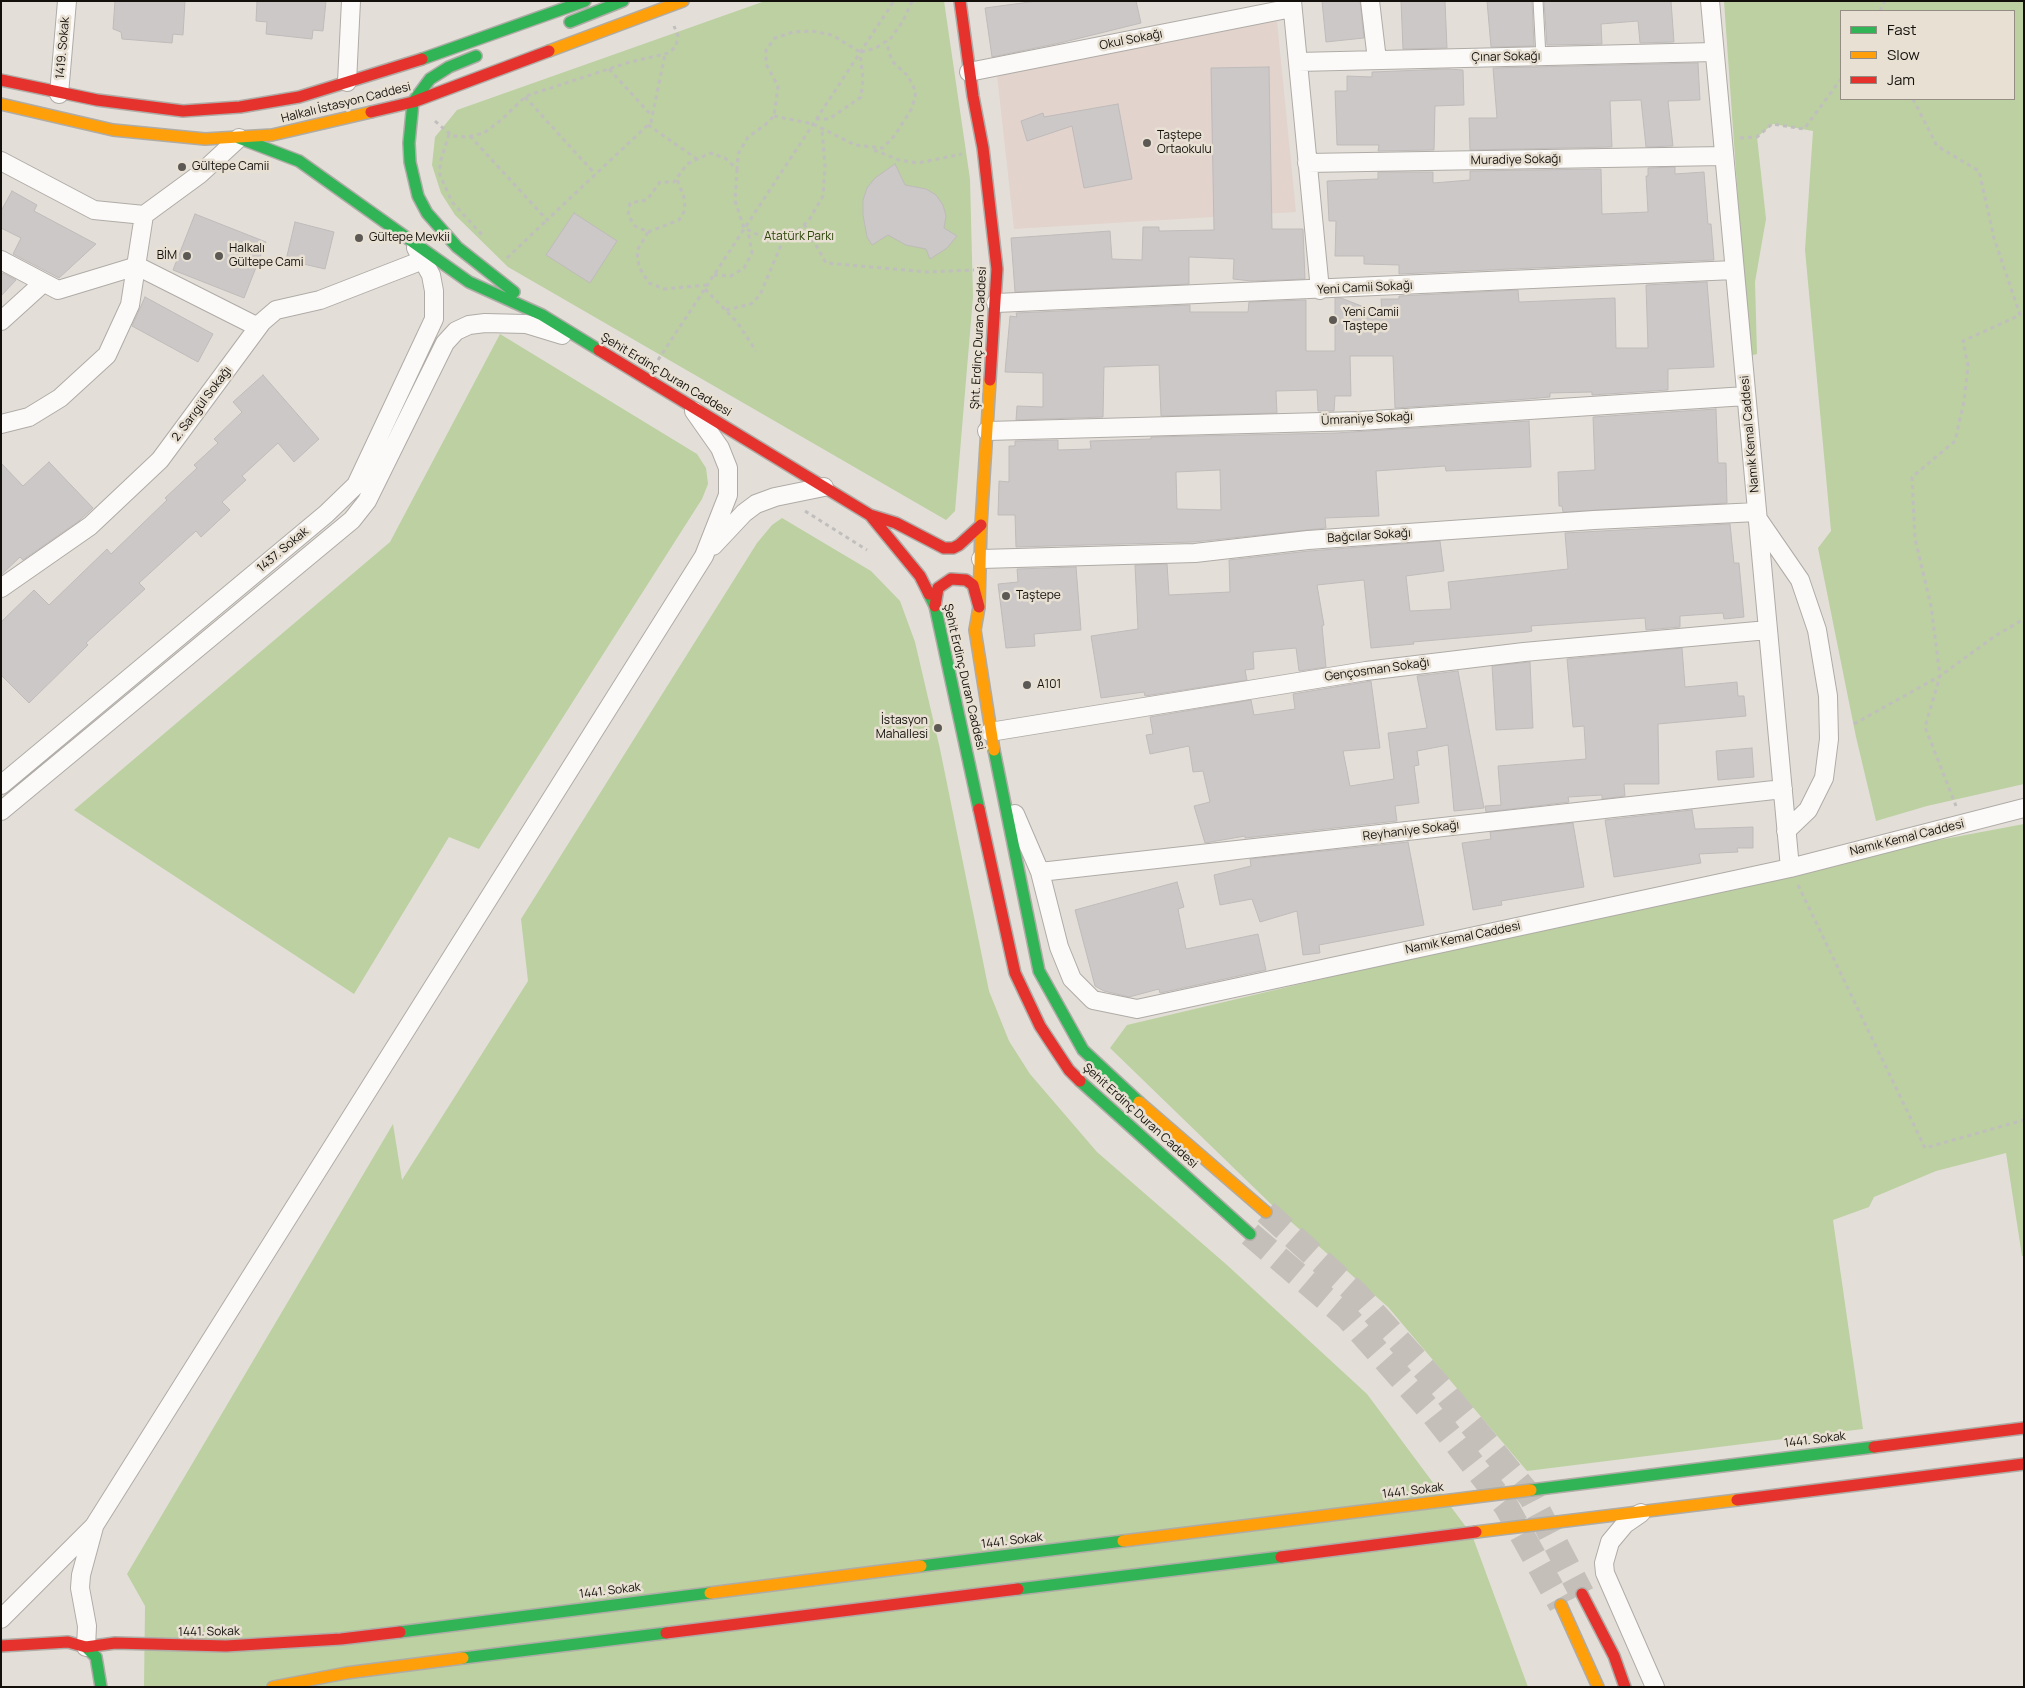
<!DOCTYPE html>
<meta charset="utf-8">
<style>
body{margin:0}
#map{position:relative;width:2025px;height:1688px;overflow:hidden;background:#e3dfd8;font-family:Manrope,sans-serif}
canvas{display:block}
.frame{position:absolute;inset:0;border:2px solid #13100c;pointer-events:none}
.legend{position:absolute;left:1840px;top:10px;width:175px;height:90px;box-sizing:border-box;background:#e8e0d3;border:1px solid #938d83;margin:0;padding:6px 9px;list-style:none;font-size:15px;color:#13100c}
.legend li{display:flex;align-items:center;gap:10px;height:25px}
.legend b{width:25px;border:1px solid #938d83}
</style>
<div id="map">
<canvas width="2025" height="1688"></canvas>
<div class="frame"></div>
<ul class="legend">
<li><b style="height:6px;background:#30b455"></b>Fast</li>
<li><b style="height:6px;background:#ff9f0a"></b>Slow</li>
<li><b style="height:6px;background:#e5322d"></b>Jam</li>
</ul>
</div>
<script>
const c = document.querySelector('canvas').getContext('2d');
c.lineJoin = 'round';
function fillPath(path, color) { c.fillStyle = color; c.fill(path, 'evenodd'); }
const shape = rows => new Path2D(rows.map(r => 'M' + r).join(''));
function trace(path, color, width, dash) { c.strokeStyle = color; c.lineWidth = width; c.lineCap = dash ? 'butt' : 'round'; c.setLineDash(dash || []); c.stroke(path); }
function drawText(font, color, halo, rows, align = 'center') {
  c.font = font + ' Manrope,sans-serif'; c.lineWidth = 5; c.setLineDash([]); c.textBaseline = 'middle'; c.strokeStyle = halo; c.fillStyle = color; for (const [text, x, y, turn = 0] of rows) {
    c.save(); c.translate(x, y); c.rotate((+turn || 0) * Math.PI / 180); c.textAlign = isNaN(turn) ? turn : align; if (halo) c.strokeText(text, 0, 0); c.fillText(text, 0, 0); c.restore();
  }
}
fillPath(shape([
 [1277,21,1296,212,1014,229,997,75]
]), '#e3d3cd');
fillPath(shape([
 [765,1,944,1,970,179,973,297,955,511,946,520,508,267,455,215,441,193,432,165,435,137,457,110],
 [1724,1,2024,1,2024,784,1927,806,1876,821,1856,737,1818,548,1831,531,1805,250,1813,131,1773,124,1757,137,1766,219,1755,282,1757,354,1749,356],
 [1841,11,2014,11,2014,99,1841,99],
 [500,334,697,454,706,468,708,484,702,499,479,849,449,837,354,994,74,810,390,542],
 [782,518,871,571,900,601,915,642,940,749,989,991,1009,1041,1030,1074,1097,1152,1227,1265,1367,1394,1472,1535,1528,1687,144,1687,145,1606,127,1574,393,1124,402,1180,528,981,521,919,757,543,772,525],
 [2024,824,2024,1256,2022,1256,2006,1153,1936,1171,1874,1197,1869,1207,1833,1220,1863,1429,1527,1471,1388,1307,1273,1206,1110,1048,1127,1025,1790,868]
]), '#bcd0a2');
const building = shape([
 [115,1,185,1,183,35,173,34,172,43,122,39,121,32,113,29,115,1],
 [257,1,326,1,323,31,313,30,312,39,266,34,267,22,256,21,257,1],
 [1037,1,1136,1,1141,23,1060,43,992,57,985,8,1037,1],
 [1322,1,1360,1,1364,38,1326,42,1322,1],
 [1401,1,1445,1,1447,48,1403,49,1401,1],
 [1487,1,1532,1,1534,46,1491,47,1487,1],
 [1544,1,1671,1,1674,42,1640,43,1638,21,1601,24,1602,44,1547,45,1544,1],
 [1698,63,1700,100,1668,101,1673,146,1646,147,1641,100,1610,101,1612,147,1470,150,1469,118,1497,118,1493,68,1698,63],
 [1269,67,1272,229,1303,229,1305,279,1251,281,1233,279,1234,259,1189,257,1189,284,1015,292,1011,238,1110,231,1112,259,1142,260,1143,227,1159,227,1159,231,1214,230,1211,68,1269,67],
 [1448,69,1463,70,1464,105,1435,106,1434,150,1378,151,1379,145,1337,145,1335,91,1347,91,1347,76,1372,77,1372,72,1448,69],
 [1118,104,1132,179,1084,188,1072,126,1027,141,1021,121,1043,113,1044,117,1118,104],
 [895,164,905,185,926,189,936,195,943,205,946,216,944,228,957,236,947,248,930,259,926,249,906,245,888,235,872,245,867,237,863,215,863,200,867,188,875,178,895,164],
 [1675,167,1675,174,1704,172,1708,224,1711,224,1714,260,1399,274,1399,265,1364,264,1364,256,1335,256,1336,221,1329,221,1327,181,1378,179,1378,172,1433,172,1433,183,1470,180,1470,171,1601,169,1602,214,1648,212,1646,176,1648,176,1648,168,1675,167],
 [12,191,37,205,34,211,96,244,59,278,13,254,21,238,1,228,1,211,12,191],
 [574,213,617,241,590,283,546,255,574,213],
 [195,214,266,242,244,298,173,270,195,214],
 [295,222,334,232,325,269,286,260,295,222],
 [3,273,16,280,1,296,1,276,3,273],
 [1707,282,1714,367,1668,369,1668,390,1592,395,1592,392,1550,393,1550,397,1528,399,1395,408,1393,356,1350,356,1351,396,1335,396,1334,411,1318,411,1317,390,1276,391,1277,413,1161,416,1159,365,1104,367,1103,417,1016,420,1017,406,1043,407,1043,373,1005,372,1010,316,1017,317,1016,313,1190,305,1190,312,1248,312,1249,302,1306,300,1306,351,1335,351,1335,298,1341,298,1382,314,1381,299,1399,299,1399,296,1518,290,1519,302,1615,298,1616,348,1648,348,1646,285,1707,282],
 [145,297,213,334,198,362,132,326,145,297],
 [263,375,319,439,294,462,278,443,242,476,246,480,222,502,230,510,201,537,196,531,139,583,145,589,86,643,88,645,29,703,1,675,1,622,34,590,49,605,107,549,111,554,167,500,165,498,197,468,194,465,218,443,214,439,242,412,233,402,263,375],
 [1716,409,1718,463,1726,463,1727,503,1563,512,1562,506,1559,506,1558,472,1595,470,1593,417,1716,409],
 [1529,421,1531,467,1446,471,1445,466,1376,471,1379,516,1325,518,1326,528,1194,542,1016,547,1015,515,998,515,999,481,1009,482,1009,446,1015,446,1015,441,1058,440,1058,450,1091,449,1090,441,1151,439,1151,437,1336,433,1529,421],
 [1220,470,1221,510,1177,509,1176,472,1220,470],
 [49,462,93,508,79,521,23,560,20,557,1,575,1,463,23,486,49,462],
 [1730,524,1734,563,1739,563,1744,617,1724,619,1723,613,1680,616,1680,627,1646,630,1645,618,1531,626,1532,631,1528,632,1413,642,1414,644,1371,648,1364,580,1317,585,1324,625,1322,626,1326,667,1299,671,1296,648,1253,652,1254,669,1245,670,1247,680,1145,696,1144,692,1101,698,1091,636,1138,629,1135,565,1167,564,1169,595,1230,592,1229,560,1309,551,1440,541,1444,571,1406,576,1410,611,1451,609,1448,582,1568,569,1565,533,1730,524],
 [1076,567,1081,630,1034,634,1035,646,1006,648,998,584,1018,582,1017,569,1076,567],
 [1682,648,1685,687,1737,682,1738,696,1744,696,1746,716,1658,724,1659,784,1624,784,1625,796,1602,799,1602,795,1568,797,1569,802,1486,812,1485,806,1501,805,1498,766,1586,759,1584,726,1573,727,1567,659,1682,648],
 [1530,662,1533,728,1496,730,1492,666,1530,662],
 [1458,671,1484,808,1454,811,1448,745,1417,751,1419,765,1414,766,1419,803,1395,806,1397,821,1245,838,1245,836,1205,843,1194,806,1210,802,1203,771,1193,772,1189,746,1150,754,1146,735,1153,734,1150,717,1251,700,1254,715,1295,709,1293,694,1371,681,1380,748,1343,751,1350,786,1394,779,1388,733,1427,728,1417,676,1458,671],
 [1752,748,1754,777,1718,780,1716,751,1752,748],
 [1692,810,1695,829,1753,827,1753,848,1737,848,1738,852,1699,854,1701,863,1614,877,1605,820,1692,810],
 [1573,823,1584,887,1501,901,1502,905,1473,910,1462,843,1491,839,1490,832,1573,823],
 [1408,842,1424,925,1319,945,1320,953,1303,955,1297,911,1260,922,1252,899,1220,905,1214,875,1251,866,1250,859,1408,842],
 [1177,882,1184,907,1178,909,1186,949,1258,934,1266,970,1160,993,1159,989,1129,997,1104,991,1095,986,1075,910,1177,882]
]);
fillPath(building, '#cbc8c7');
trace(building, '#bfbbba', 1);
trace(shape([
 [1266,1212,1357,1294,1443,1390,1531,1497,1582,1594],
 [1250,1234,1347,1317,1433,1414,1506,1506,1561,1605]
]), '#c4c0b9', 25, [25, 12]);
const lane = shape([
 [1538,1,1541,57]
]);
const street = shape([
 [1292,1,1320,290],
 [1370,1,1377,60],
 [1710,1,1790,868],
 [1298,62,1714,52],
 [969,72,1292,8],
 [347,82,351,1],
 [59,94,67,1],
 [1,161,94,210,144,215,200,174,239,138],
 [1307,163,1724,156],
 [1,260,58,290,137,266,258,327],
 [996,303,1734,270],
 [1,321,43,283],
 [1,424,29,417,60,398,107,355,130,305,144,215],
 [987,431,1359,421,1746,396],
 [1758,519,1800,580,1817,630,1828,696,1829,739,1824,778,1808,810,1786,831],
 [713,546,744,513,756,504,775,497,824,487],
 [981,559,1195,553,1308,540,1594,520,1757,512],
 [1,588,90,526,160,460,262,322,276,310,320,300,423,260],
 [990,732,1366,671,1524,652,1768,630],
 [1,785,326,514,356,485,434,319,434,291,431,275,416,248],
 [1,811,352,520,367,501,445,343,456,331,469,325,485,323,526,324,562,335],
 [1015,814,1040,872,1059,947,1072,979,1093,1000,1137,1009,1790,868,2024,808],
 [1040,872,1783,789],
 [1641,1513,1625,1524,1610,1542,1604,1563,1605,1573,1655,1687],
 [1,1619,94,1526,704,556,728,495,728,468,720,448,694,411],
 [86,1647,87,1626,80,1588,81,1575,94,1527]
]);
const fast = shape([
 [570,22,623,1],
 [476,56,449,67,430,79,413,102,409,143,410,162,418,196,427,213,457,247,514,292],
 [422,59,585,1],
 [239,138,299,161,469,282,542,315,599,350],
 [929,594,935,606,979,809],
 [994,750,1039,971,1083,1050,1139,1102],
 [1080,1081,1250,1234],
 [1531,1490,1874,1447],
 [921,1566,1123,1541],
 [1018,1589,1281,1557],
 [400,1632,710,1593],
 [86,1647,96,1657,101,1687],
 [463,1658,666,1633]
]);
const slow = shape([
 [549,51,683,1],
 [1,104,113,130,205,139,272,135,371,112],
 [990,380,981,525,979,607,975,630,994,750],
 [1139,1102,1266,1212],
 [1476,1532,1737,1500],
 [1123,1541,1531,1490],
 [710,1593,921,1566],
 [1561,1605,1598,1687],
 [273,1687,346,1673,463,1658]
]);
const jam = shape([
 [960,1,973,96,983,148,997,269,990,380],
 [1,80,97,100,183,111,240,107,299,97,422,59],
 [371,112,413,102,549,51],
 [599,350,870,515,920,576,929,594],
 [870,515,896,523,944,548,953,548,959,545,981,525],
 [935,606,938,588,951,579,966,580,973,585,979,607],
 [979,809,1015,973,1040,1026,1069,1070,1080,1081],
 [1874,1447,2024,1428],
 [1737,1500,2024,1464],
 [1281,1557,1476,1532],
 [1582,1594,1614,1656,1625,1687],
 [666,1633,1018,1589],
 [1,1646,68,1642,86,1647,115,1643,226,1646,341,1639,400,1632]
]);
trace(lane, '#afaba6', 11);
trace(street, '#afaba6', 20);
trace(fast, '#afaba6', 14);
trace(slow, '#afaba6', 14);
trace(jam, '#afaba6', 14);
trace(shape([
 [1880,11,1885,1],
 [861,52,876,48,891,38,903,21,912,1],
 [609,69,652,116],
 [525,97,595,174],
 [1913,99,1937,146,1979,171,1994,238,2020,315,1963,341,1968,366,1964,401,1955,441,1912,477,1915,539,1931,606,1940,676,1925,727,1956,806],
 [774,116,813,124,855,145,883,148,895,135,912,108,916,92,908,76,892,61,886,41],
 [816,119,829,119,861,97,863,79,860,53],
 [435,121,452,136,467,137,484,133,501,120,526,96,630,62,669,53,676,46,678,36,674,26],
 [648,125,697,159],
 [449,134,440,163,440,175,452,202,483,236],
 [470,136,547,220,651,122,665,54],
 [1740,138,1757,137,1772,124,1804,129,1841,79],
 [874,150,899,160,918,163,962,154],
 [737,169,735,201,744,228,771,241,791,237,809,220,823,196,825,166,822,130],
 [804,224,826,263,928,272,974,270],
 [648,232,679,220,685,210,684,197,677,179],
 [507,258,547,220],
 [714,275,731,276,744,268,752,253,748,231],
 [707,285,664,289,649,283,639,267,637,251,648,232,635,226,628,215,630,203,647,200,660,182,674,182,687,164,710,153,725,158,737,169,738,154,748,137,765,125,774,116,778,86,766,64,766,50,775,38,793,32,812,31,832,35,860,52],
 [705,289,737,322,756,351],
 [726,310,751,304,760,295,784,238],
 [658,360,894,1],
 [805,511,867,550],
 [1854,724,1940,676,1995,636,2024,619],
 [1798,885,1925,1148,2024,1120]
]), '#c0bfbd', 3, [4, 4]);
trace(lane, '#fbfaf9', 9);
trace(street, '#fbfaf9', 18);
trace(fast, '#30b455', 11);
trace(slow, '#ff9f0a', 11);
trace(jam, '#e5322d', 11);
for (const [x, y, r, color] of [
 [1147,143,5,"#5c5853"],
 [182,167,5,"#5c5853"],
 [359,238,5,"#5c5853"],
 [187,256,5,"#5c5853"],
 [219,256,5,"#5c5853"],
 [1333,320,5,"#5c5853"],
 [1006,596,5,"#5c5853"],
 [1027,685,5,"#5c5853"],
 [938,728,5,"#5c5853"]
]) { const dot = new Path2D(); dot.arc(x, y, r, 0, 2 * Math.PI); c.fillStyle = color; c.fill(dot); trace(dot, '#e8e0d3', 2); }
drawText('12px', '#13100c', '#e8e0d3', [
 ["Okul Sokağı",1131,40,-11],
 ["1419. Sokak",63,48,-85],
 ["Çınar Sokağı",1506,57,-1],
 ["Halkalı İstasyon Caddesi",346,103,-14],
 ["Muradiye Sokağı",1516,160,-1],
 ["Yeni Camii Sokağı",1365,288,-3],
 ["Şht. Erdinç Duran Caddesi",979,338,-87],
 ["Şehit Erdinç Duran Caddesi",666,375,31],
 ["2. Sarıgül Sokağı",202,404,-53],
 ["Ümraniye Sokağı",1367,419,-3],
 ["Namık Kemal Caddesi",1750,434,-95],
 ["Bağcılar Sokağı",1369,536,-4],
 ["1437. Sokak",283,550,-40],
 ["Gençosman Sokağı",1377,670,-8],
 ["Şehit Erdinç Duran Caddesi",964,677,77],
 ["Reyhaniye Sokağı",1411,831,-7],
 ["Namık Kemal Caddesi",1907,838,-14],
 ["Namık Kemal Caddesi",1463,938,-12],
 ["Şehit Erdinç Duran Caddesi",1140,1116,42],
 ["1441. Sokak",1815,1440,-7],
 ["1441. Sokak",1413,1491,-7],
 ["1441. Sokak",1012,1541,-7],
 ["1441. Sokak",610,1591,-7],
 ["1441. Sokak",209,1632,-1]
]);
drawText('12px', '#13100c', '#e8e0d3', [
 ["Taştepe",1157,136],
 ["Ortaokulu",1157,150],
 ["Gültepe Camii",192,167],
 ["Gültepe Mevkii",369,238],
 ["Halkalı",229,249],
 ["Gültepe Cami",229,263],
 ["BİM",177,256,"right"],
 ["Yeni Camii",1343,313],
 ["Taştepe",1343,327],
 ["Taştepe",1016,596],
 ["A101",1037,685],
 ["İstasyon",928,721,"right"],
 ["Mahallesi",928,735,"right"]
], 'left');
drawText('12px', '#2a4406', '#e8e0d3', [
 ["Atatürk Parkı",799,237]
]);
</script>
